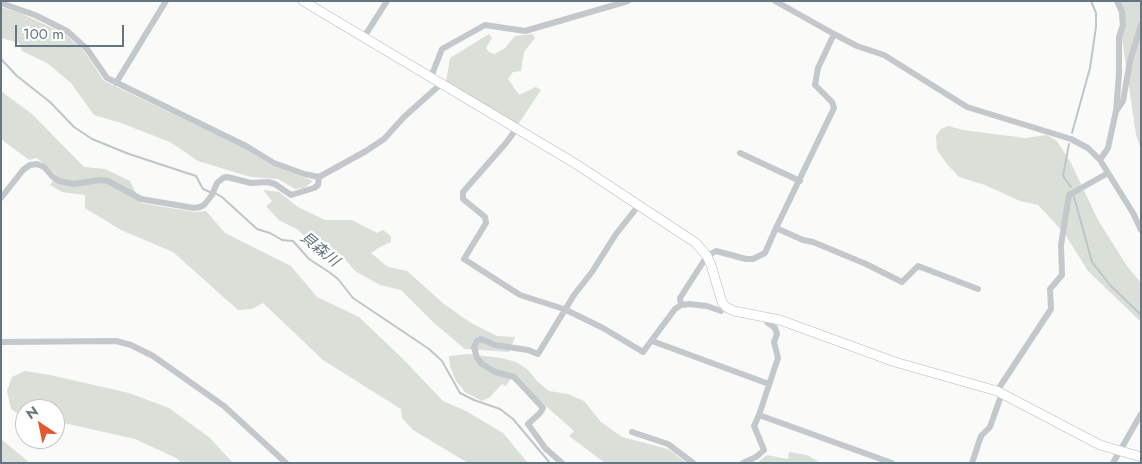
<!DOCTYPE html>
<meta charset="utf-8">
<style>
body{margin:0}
#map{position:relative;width:1142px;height:464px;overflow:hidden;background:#fafaf8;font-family:Jost,sans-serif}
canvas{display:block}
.frame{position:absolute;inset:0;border:2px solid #657683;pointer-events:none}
.north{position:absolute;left:15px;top:399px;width:50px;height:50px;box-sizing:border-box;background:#fff;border:1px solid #c1c8cd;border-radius:50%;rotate:326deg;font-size:14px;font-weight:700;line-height:20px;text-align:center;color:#657683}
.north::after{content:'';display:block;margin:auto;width:18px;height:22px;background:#e4572e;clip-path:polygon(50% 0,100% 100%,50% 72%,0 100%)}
.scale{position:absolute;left:15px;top:25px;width:109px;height:22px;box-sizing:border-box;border:2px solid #657683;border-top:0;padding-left:6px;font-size:15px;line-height:18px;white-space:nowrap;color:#657683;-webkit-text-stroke:4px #fff;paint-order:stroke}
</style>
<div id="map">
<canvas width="1142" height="464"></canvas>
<div class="frame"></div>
<div class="north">N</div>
<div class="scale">100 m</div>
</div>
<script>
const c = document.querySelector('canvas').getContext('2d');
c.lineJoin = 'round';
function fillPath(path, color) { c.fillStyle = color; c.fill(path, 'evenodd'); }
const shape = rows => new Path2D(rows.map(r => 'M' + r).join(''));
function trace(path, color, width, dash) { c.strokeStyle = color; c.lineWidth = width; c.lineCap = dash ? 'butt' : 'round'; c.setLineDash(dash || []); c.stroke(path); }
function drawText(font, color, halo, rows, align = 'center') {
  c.font = font + ' Jost,"Noto Sans JP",sans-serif'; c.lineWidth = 5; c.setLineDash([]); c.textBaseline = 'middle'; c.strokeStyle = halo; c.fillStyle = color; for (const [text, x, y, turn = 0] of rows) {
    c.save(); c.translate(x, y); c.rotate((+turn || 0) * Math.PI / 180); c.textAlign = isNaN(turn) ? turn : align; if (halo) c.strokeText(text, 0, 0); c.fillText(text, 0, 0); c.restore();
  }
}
fillPath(shape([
 [1119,1,1141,1,1141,150,1136,135,1119,18],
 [1,7,18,12,65,34,84,51,104,81,244,148,271,165,313,181,304,188,295,189,278,179,251,177,198,161,170,142,121,123,94,115,71,83,47,63,22,51,19,43,1,38],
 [489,34,492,38,486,48,489,52,495,54,505,48,515,36,532,34,535,38,524,52,521,71,513,72,508,79,519,95,536,87,541,90,517,126,446,83,450,58],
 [1,91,32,114,84,167,105,169,130,181,141,203,194,212,206,211,225,233,291,266,317,297,359,317,402,358,443,401,466,411,503,433,528,463,468,463,413,430,402,418,401,409,323,360,263,303,252,309,238,310,173,252,121,230,85,208,85,195,62,192,50,185,57,175,37,158,29,160,1,139],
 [948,126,963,130,1025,138,1047,135,1057,141,1071,163,1098,220,1127,266,1141,283,1141,322,1088,271,1065,234,1038,205,1020,201,985,185,959,177,947,164,937,150,936,136,941,129],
 [263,190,279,192,298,207,325,220,352,220,377,233,383,230,391,236,391,242,380,247,371,253,388,267,407,271,444,304,471,323,497,336,515,337,509,352,465,349,434,323,401,290,380,285,355,271,345,259,315,247,297,229,280,221,266,206,272,201],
 [468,354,501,358,516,362,527,369,538,382,549,391,568,394,584,401,601,422,622,437,668,449,687,463,605,463,569,436,574,431,512,376,506,386,502,384,490,397,482,401,465,392,456,381,450,366,449,356],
 [25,371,50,375,129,393,169,408,210,438,233,463,182,463,176,458,135,439,55,421,55,409,25,409,25,416,21,416,11,409,7,391,12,377],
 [1,439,30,463,1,463],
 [789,452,807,455,821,463,757,463,767,455,788,459]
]), '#dadfd7');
trace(shape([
 [1,59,17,76,50,102,74,127,92,139,129,154,196,176,203,189,210,192],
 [1072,133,1090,68,1096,27,1096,13,1091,1],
 [1069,144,1063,176,1071,187],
 [215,193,222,197,257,229,270,233,282,240,293,241,309,259,329,272,338,279,353,298,429,349,442,361,460,393,474,400,500,409,513,419,550,463],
 [1074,197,1092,262,1110,285,1141,315]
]), '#bbc7cb', 2);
const secondary = shape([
 [303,1,576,164,696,243,707,256,711,265,722,302,726,307,734,311,780,320,895,362,997,391,1100,445,1141,457]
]);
trace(secondary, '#b3babf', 10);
trace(shape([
 [775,1,834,34,857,46,884,55,967,107,1071,139,1088,148,1100,160,1133,213,1141,230],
 [1,3,35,15,67,31,87,49,107,78,246,146,274,163,304,174,319,177,366,151,384,139,404,117,442,83],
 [364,37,387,1],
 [431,77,442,49,485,25,525,31,628,1],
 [116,83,166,1],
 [1116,111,1123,101,1130,61,1141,25],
 [517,128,506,143,463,192,463,199,485,217,486,223,464,259,520,295,564,309,603,328,643,352,675,309,681,305,689,304,707,306,721,311,726,307],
 [740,153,800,181],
 [1100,160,1108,148,1116,111,1119,74,1119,37,1123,25,1122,12,1117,1],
 [1,198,23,170,30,165,37,164,44,167,53,177,59,181,74,184,100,180,108,181,141,199,194,208,200,207,204,205,212,195,217,183,223,178,227,177,251,183,268,182,275,184,291,195,314,188,318,185,319,177],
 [776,228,834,108,832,102,815,85,818,68,834,34],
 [681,305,680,298,707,256,716,251,746,259,753,259,765,253,776,228,803,240,813,242,866,264,902,282,918,266,978,289],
 [767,317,767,322,775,328,777,334,774,342,778,358,759,415,892,463],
 [652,341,769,384],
 [1,342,116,341,131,345,153,356,224,406,286,463],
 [997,391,1051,309,1050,289,1062,275,1061,245,1069,195,1108,173],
 [632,432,668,444,693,463],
 [562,463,545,448,528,424,540,413,543,408,514,377,495,372,482,364,477,358,474,347,477,341,481,339,495,345,528,350,538,354,574,295,592,272,616,234,639,205],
 [743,463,756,457,764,450,754,426,759,415],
 [972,463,981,436,990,427,1002,393],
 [1113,463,1141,414]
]), '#c3c8cc', 6);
trace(secondary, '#fff', 9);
drawText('italic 15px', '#60757c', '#fff', [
 ["貝森川",319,250,39]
]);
</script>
